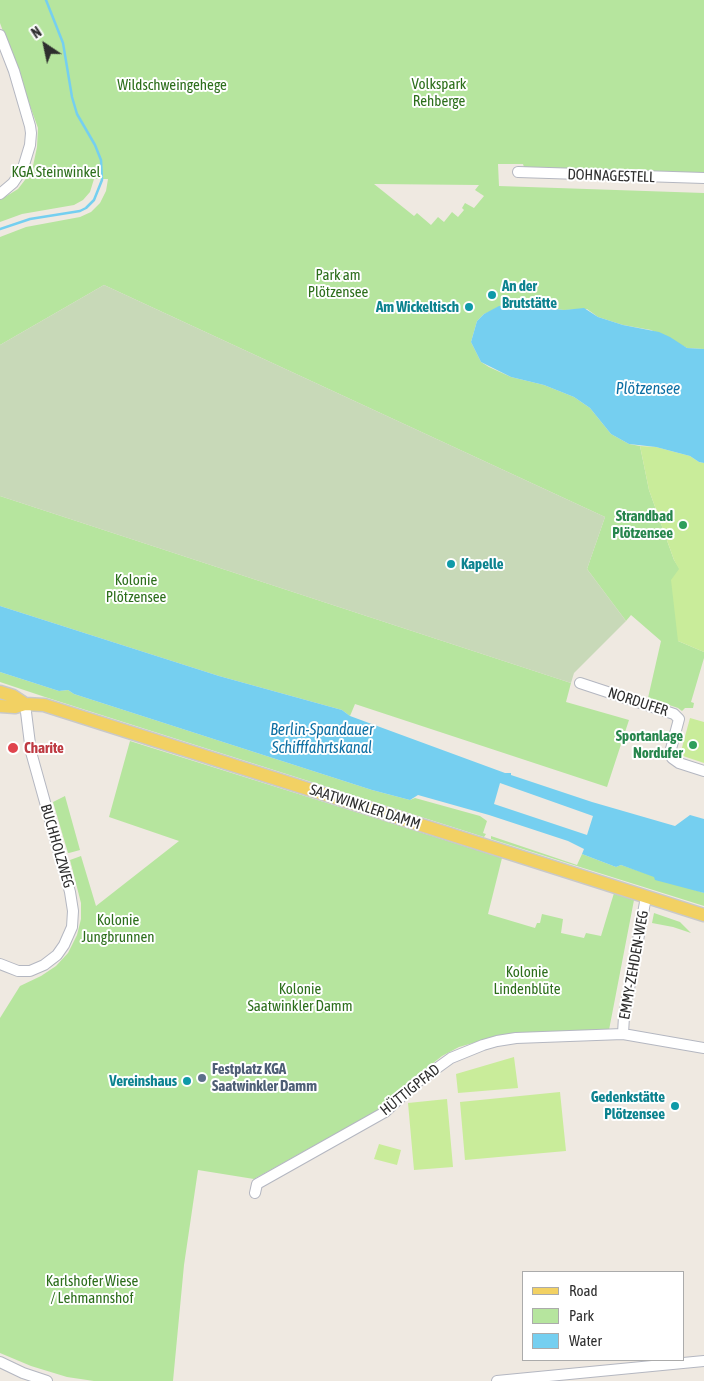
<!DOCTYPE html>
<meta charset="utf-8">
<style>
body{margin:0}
#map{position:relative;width:704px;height:1381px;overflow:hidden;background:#efe9e1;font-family:"Asap Condensed",sans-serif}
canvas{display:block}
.legend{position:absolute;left:522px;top:1271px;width:162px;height:90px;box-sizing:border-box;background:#fff;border:1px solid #ababab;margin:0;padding:6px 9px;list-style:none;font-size:15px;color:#2e2e2e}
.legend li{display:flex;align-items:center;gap:10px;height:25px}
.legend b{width:25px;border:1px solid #ababab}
.north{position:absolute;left:20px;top:20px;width:50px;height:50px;-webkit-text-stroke:4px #fff;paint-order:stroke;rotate:326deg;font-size:14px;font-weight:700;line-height:20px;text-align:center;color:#2e2e2e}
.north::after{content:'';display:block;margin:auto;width:18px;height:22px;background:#2e2e2e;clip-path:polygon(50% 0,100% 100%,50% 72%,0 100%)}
</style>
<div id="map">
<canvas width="704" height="1381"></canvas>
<ul class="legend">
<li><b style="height:6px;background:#f2d163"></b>Road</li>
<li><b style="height:14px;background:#b6e59e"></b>Park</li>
<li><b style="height:14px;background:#75cff0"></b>Water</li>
</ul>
<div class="north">N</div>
</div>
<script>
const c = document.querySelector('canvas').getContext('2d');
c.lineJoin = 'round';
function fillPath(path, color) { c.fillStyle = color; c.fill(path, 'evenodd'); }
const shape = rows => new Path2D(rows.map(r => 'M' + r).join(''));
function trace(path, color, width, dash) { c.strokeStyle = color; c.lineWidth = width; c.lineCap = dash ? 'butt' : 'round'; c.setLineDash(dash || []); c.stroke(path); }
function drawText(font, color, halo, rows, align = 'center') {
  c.font = font + ' "Asap Condensed",sans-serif'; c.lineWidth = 4; c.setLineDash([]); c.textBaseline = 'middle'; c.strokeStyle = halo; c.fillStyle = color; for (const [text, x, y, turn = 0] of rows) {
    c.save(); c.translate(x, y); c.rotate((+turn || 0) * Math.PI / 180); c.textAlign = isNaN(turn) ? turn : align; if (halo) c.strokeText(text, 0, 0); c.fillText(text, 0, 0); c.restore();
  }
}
fillPath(shape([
 [0,0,704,0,704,174,524,167,523,164,498,164,499,186,704,193,704,349,687,348,651,330,623,325,598,317,587,309,564,310,516,305,508,305,484,314,477,321,471,342,481,362,489,367,511,377,544,385,574,397,590,408,611,434,629,444,640,446,649,490,674,560,680,569,678,641,704,652,704,658,691,702,694,703,693,708,685,708,682,711,678,708,648,698,661,641,631,615,626,621,587,569,605,517,104,285,0,345,0,237,26,227,80,217,91,212,100,203,106,191,108,179,94,179,90,192,83,200,74,205,22,214,0,222,0,200,18,189,28,176,33,166,37,147,38,128,0,23],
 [374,184,479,185,475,190,484,196,474,208,465,203,462,208,464,210,458,217,452,212,444,222,438,217,431,225,417,213,414,216],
 [0,496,571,683,566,702,629,720,607,787,355,704,350,716,342,710,219,676,0,606],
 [0,672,59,691,68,690,74,694,372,790,410,800,415,798,480,816,487,821,483,833,486,834,484,837,45,697,0,682],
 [130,741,502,858,488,914,535,928,537,923,540,923,542,914,563,919,561,933,584,938,586,933,601,936,614,893,634,900,609,1030,517,1033,480,1041,459,1047,442,1056,413,1079,382,1108,254,1179,198,1170,184,1265,173,1381,94,1381,67,1377,31,1366,0,1353,0,1018,20,986,41,976,56,966,68,953,77,935,81,919,81,903,70,860,81,856,96,906,179,841,109,817],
 [65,796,80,850,69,853,68,853,53,802],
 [491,836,577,865,582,854,616,867,621,865,704,893,704,906,491,839],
 [654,913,680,922,691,933,673,927,652,923]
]), '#b6e59e');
fillPath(shape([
 [104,285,605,517,587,569,626,621,574,673,571,683,0,496,0,345]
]), '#c8d9b8');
fillPath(shape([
 [640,446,656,447,690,456,699,462,704,463,704,652,678,641,671,580,679,569,674,560,649,490],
 [690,718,704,722,704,763,680,755],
 [514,1057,518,1088,458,1093,456,1074],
 [560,1092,566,1151,465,1160,460,1102],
 [447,1099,453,1167,414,1170,408,1103],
 [379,1144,401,1150,397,1165,374,1159]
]), '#c9ec9a');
fillPath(shape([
 [516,305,564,310,584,308,598,317,623,325,659,332,670,337,687,348,704,349,704,463,699,462,690,456,656,447,629,444,611,434,590,408,574,397,544,385,511,377,481,362,471,342,477,321,484,314,499,306],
 [0,606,219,676,342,710,350,716,505,773,511,773,511,775,592,802,675,826,690,815,704,819,704,893,655,880,654,877,621,865,616,867,582,854,584,849,568,841,489,815,418,795,410,800,372,790,74,694,68,690,59,691,0,672],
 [500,783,593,816,587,835,494,804]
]), '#75cff0');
trace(shape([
 [0,229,30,219,80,211,86,208,94,200,102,180,101,160,95,145,77,114,72,97,63,43,46,0]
]), '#75cff0', 2.5);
const minor = shape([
 [0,35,14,71,30,126,31,133,30,145,23,168,13,183,0,194],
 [518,172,704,178],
 [580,683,674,714,679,719,671,749,672,758,679,763,704,771],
 [0,964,18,971,30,971,44,965,57,955,64,945,72,927,73,911,70,892,31,752,25,704],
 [623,1034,624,1016,646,897],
 [255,1193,257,1184,385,1112,415,1084,451,1058,483,1045,497,1041,516,1038,623,1034,704,1048],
 [0,1362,23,1373,47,1381],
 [497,1381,704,1361]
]);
const major = shape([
 [0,692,13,696,25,704],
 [0,706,15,707,25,704,44,705,704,915]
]);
trace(minor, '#b4b7c1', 12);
trace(major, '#c9c9c9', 15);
trace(minor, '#fff', 10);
trace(major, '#f2d163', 12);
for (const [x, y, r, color] of [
 [492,295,5,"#0f9aa8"],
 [469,307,5,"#0f9aa8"],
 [683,525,5,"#2e9e5b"],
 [451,564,5,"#0f9aa8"],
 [693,745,5,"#2e9e5b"],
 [13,748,6,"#e0444e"],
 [202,1078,5,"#5c6f8a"],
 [187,1081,5,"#0f9aa8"],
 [675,1106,5,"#0f9aa8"]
]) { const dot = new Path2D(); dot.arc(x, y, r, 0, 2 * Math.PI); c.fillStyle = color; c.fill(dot); trace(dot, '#fff', 2); }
drawText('15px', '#2c6e1b', '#fff', [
 ["Volkspark",439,84],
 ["Rehberge",439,101],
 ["Wildschweingehege",172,85],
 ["KGA Steinwinkel",56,172],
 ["Park am",338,275],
 ["Plötzensee",338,292],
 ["Kolonie",136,580],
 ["Plötzensee",136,597],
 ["Kolonie",118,920],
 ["Jungbrunnen",118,937],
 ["Kolonie",527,972],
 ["Lindenblüte",527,989],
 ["Kolonie",300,989],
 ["Saatwinkler Damm",300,1006],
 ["Karlshofer Wiese",92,1281],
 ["/ Lehmannshof",92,1298]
]);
drawText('15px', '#2e2e2e', '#fff', [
 ["DOHNAGESTELL",611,176,2],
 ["NORDUFER",638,702,18],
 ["SAATWINKLER DAMM",365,807,18],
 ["BUCHHOLZWEG",57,846,74],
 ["EMMY-ZEHDEN-WEG",634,965,-80],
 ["HÜTTIGPFAD",410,1090,-39]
]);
drawText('bold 15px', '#0d838f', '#fff', [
 ["An der",502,286,"left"],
 ["Brutstätte",502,303,"left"],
 ["Am Wickeltisch",459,307],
 ["Kapelle",461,564,"left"],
 ["Vereinshaus",177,1081],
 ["Gedenkstätte",665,1097],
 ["Plötzensee",665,1114]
], 'right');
drawText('bold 15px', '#27864d', '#fff', [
 ["Strandbad",673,516],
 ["Plötzensee",673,533],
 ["Sportanlage",683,736],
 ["Nordufer",683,753]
], 'right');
drawText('bold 15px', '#be3a42', '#fff', [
 ["Charite",24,748]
], 'left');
drawText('bold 15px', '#4e5e75', '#fff', [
 ["Festplatz KGA",212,1069],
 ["Saatwinkler Damm",212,1086]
], 'left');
drawText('italic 16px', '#0d6fa3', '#fff', [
 ["Plötzensee",648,389],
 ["Berlin-Spandauer",322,730],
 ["Schifffahrtskanal",322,748]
]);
</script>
